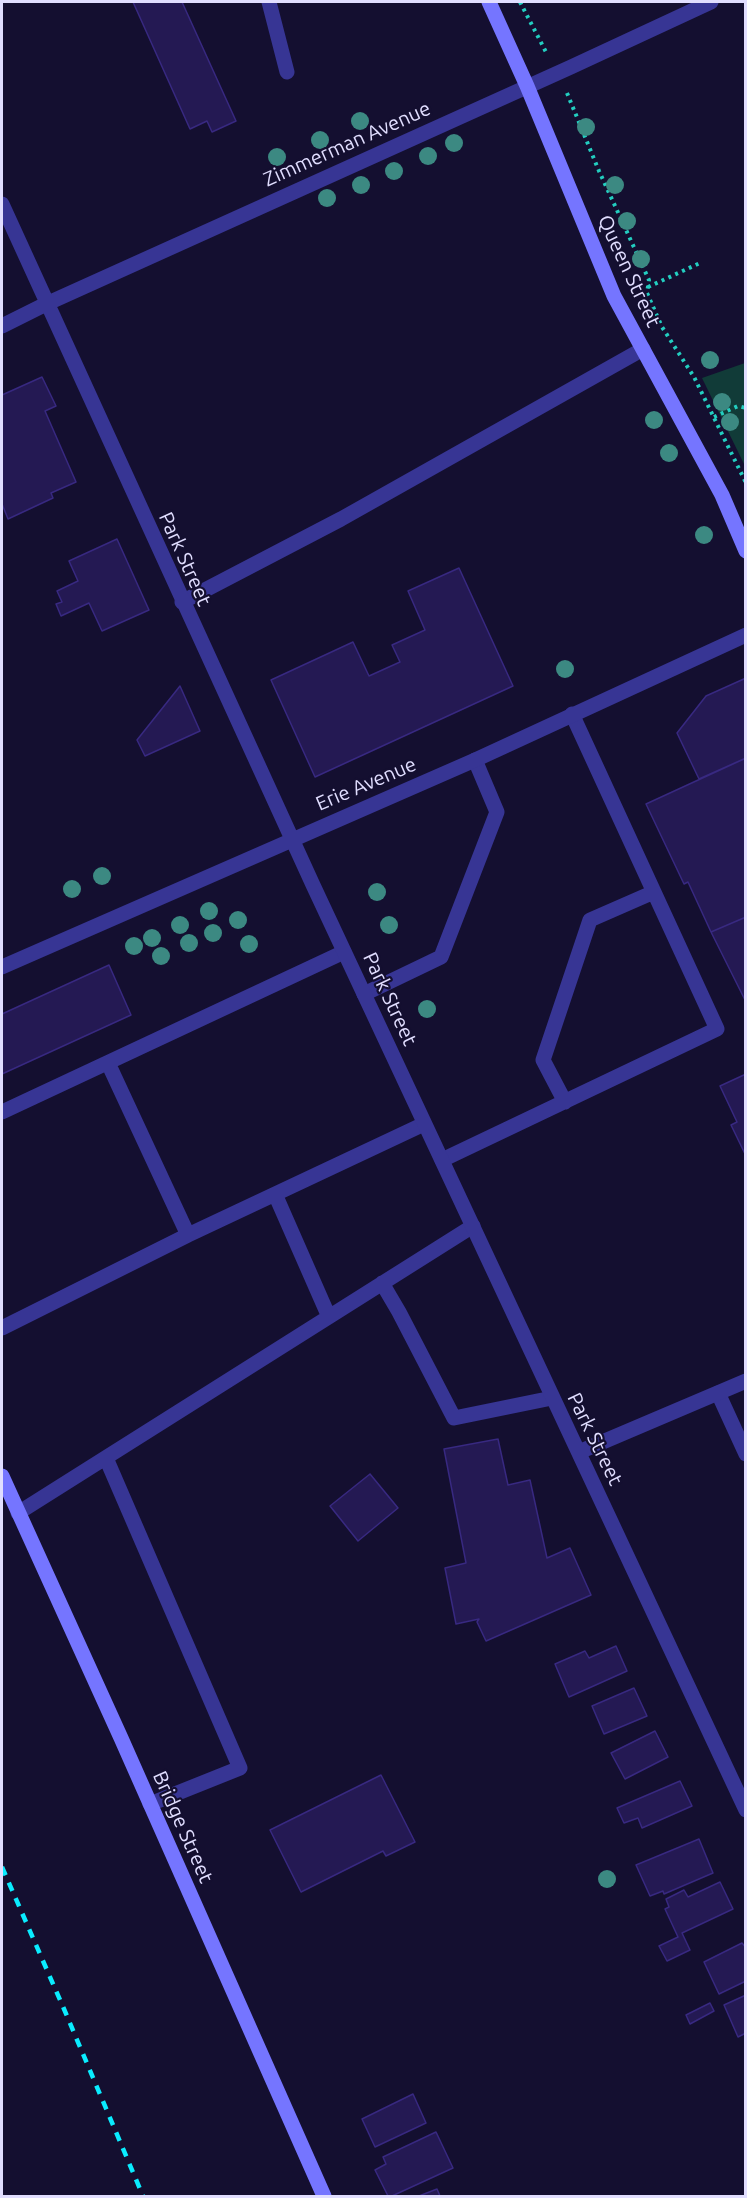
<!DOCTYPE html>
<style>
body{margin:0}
#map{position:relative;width:747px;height:2198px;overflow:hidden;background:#140f30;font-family:Ubuntu,sans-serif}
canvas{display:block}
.frame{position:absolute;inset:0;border:3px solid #e1deff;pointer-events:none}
</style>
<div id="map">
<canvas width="747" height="2198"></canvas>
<div class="frame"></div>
</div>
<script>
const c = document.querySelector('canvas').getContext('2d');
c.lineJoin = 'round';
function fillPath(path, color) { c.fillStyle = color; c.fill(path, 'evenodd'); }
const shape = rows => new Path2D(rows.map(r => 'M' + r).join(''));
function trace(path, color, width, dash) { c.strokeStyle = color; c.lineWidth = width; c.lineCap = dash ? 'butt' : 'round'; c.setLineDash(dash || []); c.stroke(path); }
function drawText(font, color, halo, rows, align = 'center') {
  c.font = font + ' Ubuntu,sans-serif'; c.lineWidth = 4.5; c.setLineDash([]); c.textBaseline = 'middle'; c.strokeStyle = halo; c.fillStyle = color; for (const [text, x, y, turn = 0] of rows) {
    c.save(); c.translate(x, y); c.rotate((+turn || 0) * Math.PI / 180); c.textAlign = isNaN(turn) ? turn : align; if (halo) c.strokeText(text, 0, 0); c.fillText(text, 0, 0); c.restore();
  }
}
fillPath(shape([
 [745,363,746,363,745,466,702,378]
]), '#113b38');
const building = shape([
 [133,2,182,2,236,121,212,132,207,121,190,129,133,2],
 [42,377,56,406,45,411,76,482,51,493,53,498,8,519,2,504,2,395,42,377],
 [117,539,149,610,102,631,89,603,61,616,56,604,62,602,57,591,78,581,69,561,117,539],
 [459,568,513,686,315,777,271,680,353,642,369,676,400,662,392,645,425,630,408,591,459,568],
 [746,678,746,758,699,779,677,733,706,696,746,678],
 [180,686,200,731,145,756,137,740,180,686],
 [746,758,746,917,711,932,688,882,684,884,646,804,746,758],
 [746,917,746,1000,745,1000,711,932,746,917],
 [109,965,131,1015,2,1074,2,1014,109,965],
 [746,1074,746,1156,731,1125,737,1122,720,1086,746,1074],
 [498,1439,508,1485,530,1480,547,1558,570,1548,591,1595,486,1641,477,1622,479,1619,456,1624,445,1568,466,1563,444,1449,498,1439],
 [370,1474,398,1508,358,1541,330,1506,370,1474],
 [616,1646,627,1671,569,1697,555,1664,585,1651,589,1658,616,1646],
 [634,1688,647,1716,604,1734,592,1706,634,1688],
 [655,1731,668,1757,625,1779,611,1753,655,1731],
 [381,1775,415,1842,386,1856,383,1851,301,1892,270,1830,381,1775],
 [680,1781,692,1806,642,1828,638,1818,624,1823,617,1808,680,1781],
 [699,1839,713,1873,664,1894,663,1891,650,1896,636,1865,699,1839],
 [720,1882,733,1909,682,1933,690,1950,667,1961,659,1946,678,1937,665,1909,669,1907,666,1899,684,1890,688,1897,720,1882],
 [742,1943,746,1948,746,1981,719,1994,704,1962,742,1943],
 [746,1995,746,2033,738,2037,724,2005,746,1995],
 [710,2003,714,2011,690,2024,686,2015,710,2003],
 [413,2094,426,2123,375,2147,362,2119,413,2094],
 [436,2132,453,2168,392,2196,388,2196,375,2170,386,2164,383,2157,436,2132],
 [437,2189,440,2196,419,2196,437,2189]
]);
fillPath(building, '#241953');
trace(building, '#382981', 1.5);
trace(shape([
 [520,2,547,54],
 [567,93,599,171,649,280,647,293,662,327,694,377,746,483],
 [648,287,700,263],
 [714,417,738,406,746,408]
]), '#23cec0', 4, [3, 4.5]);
trace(shape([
 [269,2,287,72],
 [182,602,341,519,643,349],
 [364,994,441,957,497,812,475,760],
 [108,1063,188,1235],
 [565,1102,543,1060,590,920,654,892],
 [2,1112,344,952],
 [442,1160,717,1029,572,714],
 [275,1194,329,1317],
 [382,1283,399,1312,454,1418,552,1398],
 [2,1328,188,1235,424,1124],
 [718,1393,746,1454],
 [106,1458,240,1768,150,1804],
 [18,1513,473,1226]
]), '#373594', 15);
trace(shape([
 [2,204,313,885,746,1810],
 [2,326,46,304,571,67,711,2],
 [2,967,475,760,746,635],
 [579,1452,746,1381]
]), '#373594', 15);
trace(shape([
 [489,2,527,86,614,296,722,495,746,551],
 [2,1476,121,1738,324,2196]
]), '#7575ff', 15);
trace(shape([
 [2,1867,64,2009,143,2196]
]), '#0aecff', 4.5, [9, 8]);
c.fillStyle = '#3c8982';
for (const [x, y] of [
 [360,121],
 [586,127],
 [320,140],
 [454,143],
 [428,156],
 [277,157],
 [394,171],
 [361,185],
 [615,185],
 [327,198],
 [627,221],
 [641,259],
 [710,360],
 [722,402],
 [654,420],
 [730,422],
 [669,453],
 [704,535],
 [565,669],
 [102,876],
 [72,889],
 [377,892],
 [209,911],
 [238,920],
 [180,925],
 [389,925],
 [213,933],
 [152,938],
 [189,943],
 [249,944],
 [134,946],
 [161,956],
 [427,1009],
 [607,1879]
]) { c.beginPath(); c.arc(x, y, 9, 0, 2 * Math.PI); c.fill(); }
drawText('20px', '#e1deff', '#140f30', [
 ["Zimmerman Avenue",347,144,-24],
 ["Queen Street",629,271,65],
 ["Park Street",185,559,66],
 ["Erie Avenue",366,784,-23],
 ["Park Street",390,999,65],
 ["Park Street",595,1439,64],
 ["Bridge Street",183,1827,66]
]);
</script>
